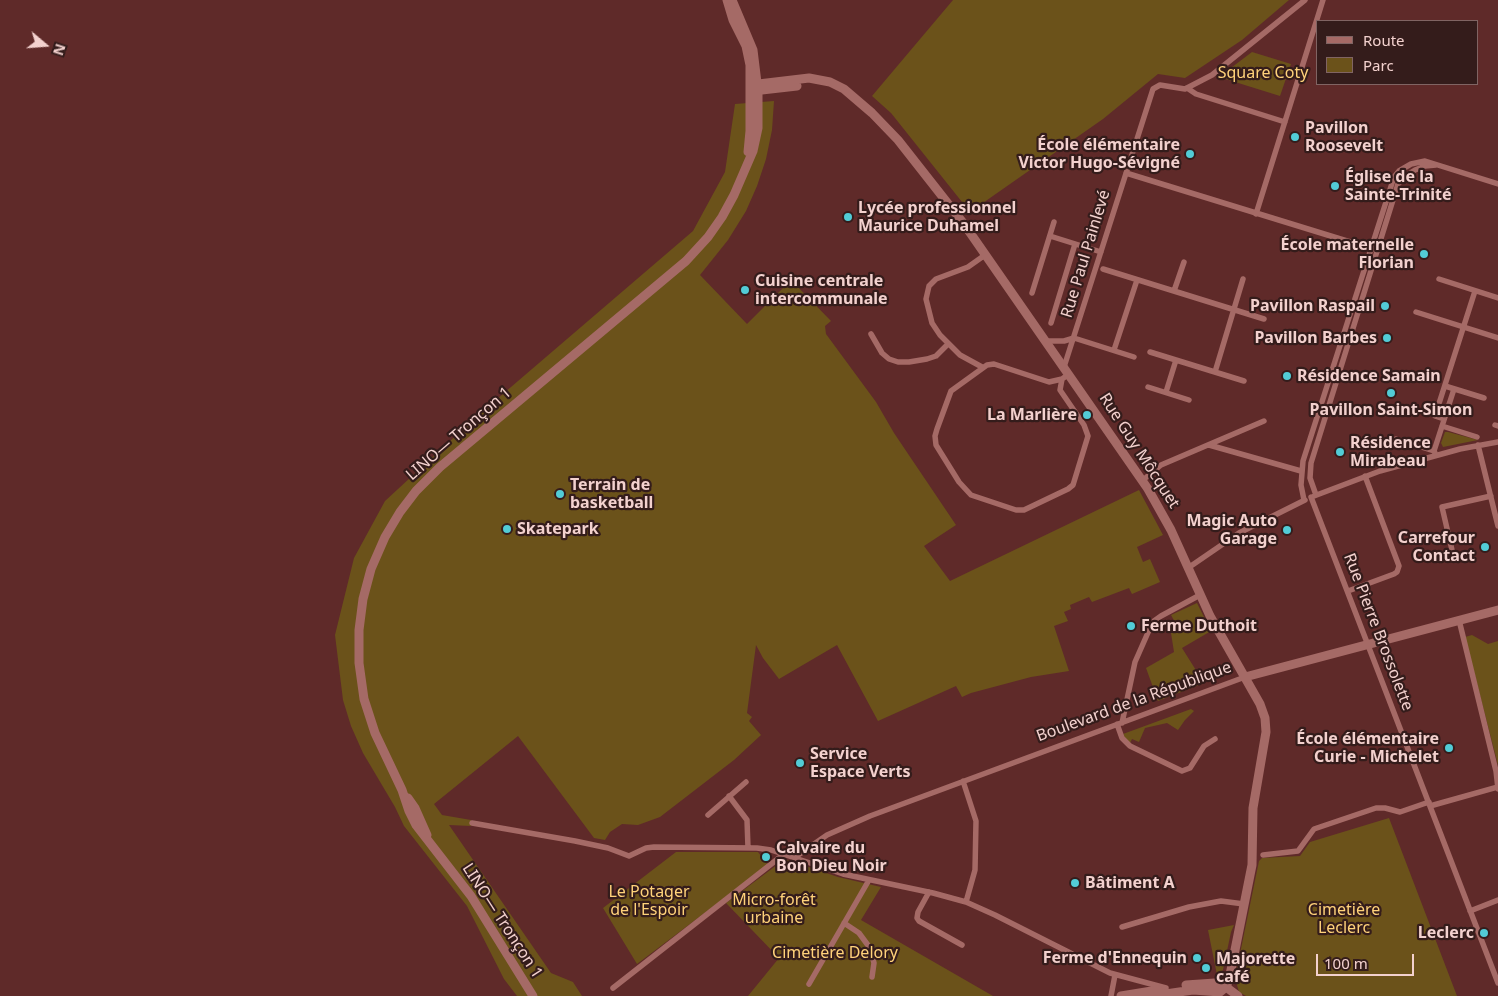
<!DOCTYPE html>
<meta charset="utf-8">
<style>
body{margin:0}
#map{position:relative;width:1498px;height:996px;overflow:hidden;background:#5f2a29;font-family:"Noto Sans",sans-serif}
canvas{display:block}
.legend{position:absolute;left:1316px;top:20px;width:162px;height:65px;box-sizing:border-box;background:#341c1b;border:1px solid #806463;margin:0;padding:6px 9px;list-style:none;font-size:15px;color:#f3d1ce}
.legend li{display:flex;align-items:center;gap:10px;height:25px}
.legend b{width:25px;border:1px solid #806463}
.north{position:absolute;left:20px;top:20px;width:50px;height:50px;-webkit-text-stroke:4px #341c1b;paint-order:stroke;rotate:108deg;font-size:14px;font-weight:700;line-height:20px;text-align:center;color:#f3d1ce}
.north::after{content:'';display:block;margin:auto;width:18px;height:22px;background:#f3d1ce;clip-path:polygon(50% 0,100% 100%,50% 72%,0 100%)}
.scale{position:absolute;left:1316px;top:954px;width:98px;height:22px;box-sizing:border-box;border:2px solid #f3d1ce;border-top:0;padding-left:6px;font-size:15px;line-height:18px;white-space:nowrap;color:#f3d1ce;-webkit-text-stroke:4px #341c1b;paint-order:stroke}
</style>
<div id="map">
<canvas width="1498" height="996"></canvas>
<ul class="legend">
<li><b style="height:6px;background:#a56a66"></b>Route</li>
<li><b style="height:14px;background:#6b521a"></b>Parc</li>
</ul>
<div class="north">N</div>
<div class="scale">100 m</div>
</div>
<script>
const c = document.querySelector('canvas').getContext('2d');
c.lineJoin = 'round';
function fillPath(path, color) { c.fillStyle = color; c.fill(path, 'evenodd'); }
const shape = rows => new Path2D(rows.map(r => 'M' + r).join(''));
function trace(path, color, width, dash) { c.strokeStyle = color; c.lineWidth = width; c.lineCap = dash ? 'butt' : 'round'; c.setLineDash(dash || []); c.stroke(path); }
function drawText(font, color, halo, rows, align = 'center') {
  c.font = font + ' "Noto Sans",sans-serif'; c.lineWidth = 4.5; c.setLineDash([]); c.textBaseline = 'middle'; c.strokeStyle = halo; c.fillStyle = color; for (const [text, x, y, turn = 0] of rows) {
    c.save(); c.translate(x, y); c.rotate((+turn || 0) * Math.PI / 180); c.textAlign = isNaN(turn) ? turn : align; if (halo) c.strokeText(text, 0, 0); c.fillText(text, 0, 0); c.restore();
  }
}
fillPath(shape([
 [953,0,1289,0,1242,40,1185,78,1158,74,1103,119,970,212,891,113,872,96],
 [1252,52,1291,64,1280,96,1219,77],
 [774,101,772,130,766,159,757,186,746,211,728,240,700,275,747,324,791,280,831,321,825,326,826,334,876,402,894,433,956,525,924,546,950,581,1139,490,1163,535,1137,547,1143,562,1150,559,1160,582,1132,594,1129,588,1092,602,1089,597,1070,605,1071,609,1064,612,1068,621,1054,626,1069,671,1031,677,971,693,962,697,956,686,878,721,837,645,779,679,763,658,756,645,747,713,752,717,749,721,761,735,734,760,660,817,638,825,622,824,610,832,605,840,594,838,518,736,434,804,442,815,471,820,471,826,449,825,551,973,573,982,582,996,517,996,504,979,467,906,404,826,395,807,363,753,351,726,343,700,335,635,354,558,385,501,476,417,693,231,725,172,735,104],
 [1445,432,1448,432,1478,440,1443,447,1441,443],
 [1197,603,1211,631,1182,648,1204,683,1158,701,1146,668,1174,652,1171,633,1178,628,1171,615],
 [1472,635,1488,644,1498,641,1498,765,1465,637],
 [1191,709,1194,711,1185,720,1178,730,1167,723,1145,728,1139,742,1132,739,1130,743,1125,739,1123,734],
 [1389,818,1457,996,1246,996,1239,992,1235,978,1259,861,1262,858,1300,856,1310,842],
 [676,852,758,852,768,865,637,964,603,908],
 [785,859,838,877,881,887,861,920,993,996,748,996,779,958,726,903],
 [1234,925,1231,932,1223,970,1217,975,1208,930]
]), '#6b521a');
trace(shape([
 [1187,88,1196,94,1285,122],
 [1126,173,1373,249],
 [1256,214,1323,0],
 [1050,236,1101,252],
 [1103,269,1264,319],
 [1439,279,1498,298],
 [1174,291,1184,262],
 [1032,293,1054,222],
 [1416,312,1498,338],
 [1051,323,1075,244],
 [871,334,882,353,889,359,898,362,909,362,927,359,936,356,948,344],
 [1074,338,1134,357],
 [1046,341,1064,341,1074,338],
 [1114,350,1137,280],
 [1150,352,1244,381],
 [982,367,960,355,940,335,932,323,926,299,929,286,936,279,968,267,985,255],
 [1064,367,1153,89,1160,85,1185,89,1212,75,1305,0],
 [1215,372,1243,279],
 [1062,379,1060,390,1084,425,1088,436,1073,485,1068,489,1024,510,1016,510,971,495,959,482,936,445,935,436,937,429,951,391,987,365,994,364,1049,382,1062,379,1069,374],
 [1445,386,1484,398],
 [1148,387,1189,400],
 [1166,392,1176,360],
 [1444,419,1435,416,1475,291],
 [1495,425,1498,426],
 [1442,426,1477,437],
 [1396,439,1434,451,1435,453],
 [1209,445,1301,471],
 [1478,445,1498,526],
 [1434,451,1454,389],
 [1143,480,1161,465,1264,421],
 [1316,495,1310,478,1311,463,1398,184,1404,177,1415,170,1425,166,1436,165],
 [1314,496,1380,471,1460,449,1498,442],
 [1311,497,1498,983],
 [1304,500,1301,485,1303,461,1394,177,1399,171,1411,164,1425,161,1498,184],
 [1439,556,1452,550,1442,507,1491,496],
 [1188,568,1239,533,1305,500],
 [1348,591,1394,574,1397,572,1399,566,1365,476],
 [1459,620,1496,771,1498,789],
 [1122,723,1135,662,1150,628,1154,621,1161,616,1200,595],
 [1117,724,1122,738,1130,746,1182,771,1190,768,1204,746,1215,739],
 [963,781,976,821,975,870,966,902],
 [729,796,747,820,748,848],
 [1430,806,1498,787],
 [708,815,746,782],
 [472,823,575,841,608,848,629,856,646,848,654,847,757,848,771,850,843,874,933,893,966,902,995,915,1110,973,1166,988],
 [1263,855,1298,851,1314,829,1376,808,1385,808,1400,812,1429,802],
 [794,858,827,835,870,816,1245,677],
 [929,892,918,912,917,918,919,921,962,945],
 [1470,911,1498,900],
 [844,923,859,933,870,948,874,963,872,977],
 [1122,927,1189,907,1221,901,1244,904],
 [809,984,869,880],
 [613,988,784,854],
 [1111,996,1115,975]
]), '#a56a66', 5.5);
trace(shape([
 [727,0,733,20,746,46,750,65,750,131,748,152],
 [750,85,809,78,830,82,844,89,872,113,898,140,964,224,1148,489,1171,530,1210,616,1260,704,1265,718,1266,732,1253,808,1252,865,1229,980,1226,987,1220,992,1193,990,1152,996],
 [753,91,797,86],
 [1245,677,1498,610],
 [408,798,415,808,427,835],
 [1186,985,1215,983,1226,987,1238,996],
 [533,996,471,896,416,825,409,811,402,790,375,733,364,699,359,663,359,630,363,599,371,569,385,537,400,512,416,491,440,467,686,261,708,237,722,217,734,195,753,151,758,128,758,91,753,50,732,0],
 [1121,996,1158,990]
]), '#a56a66', 9);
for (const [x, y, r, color] of [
 [1295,137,5,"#52ccd6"],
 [1190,154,5,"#52ccd6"],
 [1335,186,5,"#52ccd6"],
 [848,217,5,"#52ccd6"],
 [1424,254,5,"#52ccd6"],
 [745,290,5,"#52ccd6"],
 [1385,306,5,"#52ccd6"],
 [1387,338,5,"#52ccd6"],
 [1287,376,5,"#52ccd6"],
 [1391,393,5,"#52ccd6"],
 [1087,415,5,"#52ccd6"],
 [1340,452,5,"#52ccd6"],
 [560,494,5,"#52ccd6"],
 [507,529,5,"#52ccd6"],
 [1287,530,5,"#52ccd6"],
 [1485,547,5,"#52ccd6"],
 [1131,626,5,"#52ccd6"],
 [1449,748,5,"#52ccd6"],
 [800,763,5,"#52ccd6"],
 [766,857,5,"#52ccd6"],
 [1075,883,5,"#52ccd6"],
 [1484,933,5,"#52ccd6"],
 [1197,958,5,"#52ccd6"],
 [1206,968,5,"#52ccd6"]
]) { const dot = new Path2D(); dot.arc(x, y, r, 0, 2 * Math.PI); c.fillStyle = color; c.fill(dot); trace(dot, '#341c1b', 2); }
drawText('16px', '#ffd27a', '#341c1b', [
 ["Square Coty",1263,73],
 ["Le Potager",649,892],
 ["de l'Espoir",649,910],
 ["Micro-forêt",774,900],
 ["urbaine",774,918],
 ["Cimetière",1344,910],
 ["Leclerc",1344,928],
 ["Cimetière Delory",835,953]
]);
drawText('bold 16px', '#f3d1ce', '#341c1b', [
 ["Pavillon",1305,128],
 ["Roosevelt",1305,146],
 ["École élémentaire",1180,145,"right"],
 ["Victor Hugo-Sévigné",1180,163,"right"],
 ["Église de la",1345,177],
 ["Sainte-Trinité",1345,195],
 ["Lycée professionnel",858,208],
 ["Maurice Duhamel",858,226],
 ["École maternelle",1414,245,"right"],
 ["Florian",1414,263,"right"],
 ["Cuisine centrale",755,281],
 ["intercommunale",755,299],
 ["Pavillon Raspail",1375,306,"right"],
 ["Pavillon Barbes",1377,338,"right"],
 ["Résidence Samain",1297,376],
 ["Pavillon Saint-Simon",1391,410,"center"],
 ["La Marlière",1077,415,"right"],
 ["Résidence",1350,443],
 ["Mirabeau",1350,461],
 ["Terrain de",570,485],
 ["basketball",570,503],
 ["Magic Auto",1277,521,"right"],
 ["Garage",1277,539,"right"],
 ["Skatepark",517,529],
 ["Carrefour",1475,538,"right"],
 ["Contact",1475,556,"right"],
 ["Ferme Duthoit",1141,626],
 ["École élémentaire",1439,739,"right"],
 ["Curie - Michelet",1439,757,"right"],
 ["Service",810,754],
 ["Espace Verts",810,772],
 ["Calvaire du",776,848],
 ["Bon Dieu Noir",776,866],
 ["Bâtiment A",1085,883],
 ["Leclerc",1474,933,"right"],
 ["Ferme d'Ennequin",1187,958,"right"],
 ["Majorette",1216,959],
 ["café",1216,977]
], 'left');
drawText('16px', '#f3d1ce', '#341c1b', [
 ["Rue Paul Painlevé",1086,254,-73],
 ["LINO— Tronçon 1",459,434,-41],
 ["Rue Guy Môcquet",1139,451,57],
 ["Rue Pierre Brossolette",1378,632,69],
 ["Boulevard de la République",1134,702,-20],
 ["LINO— Tronçon 1",502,921,57]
]);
</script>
